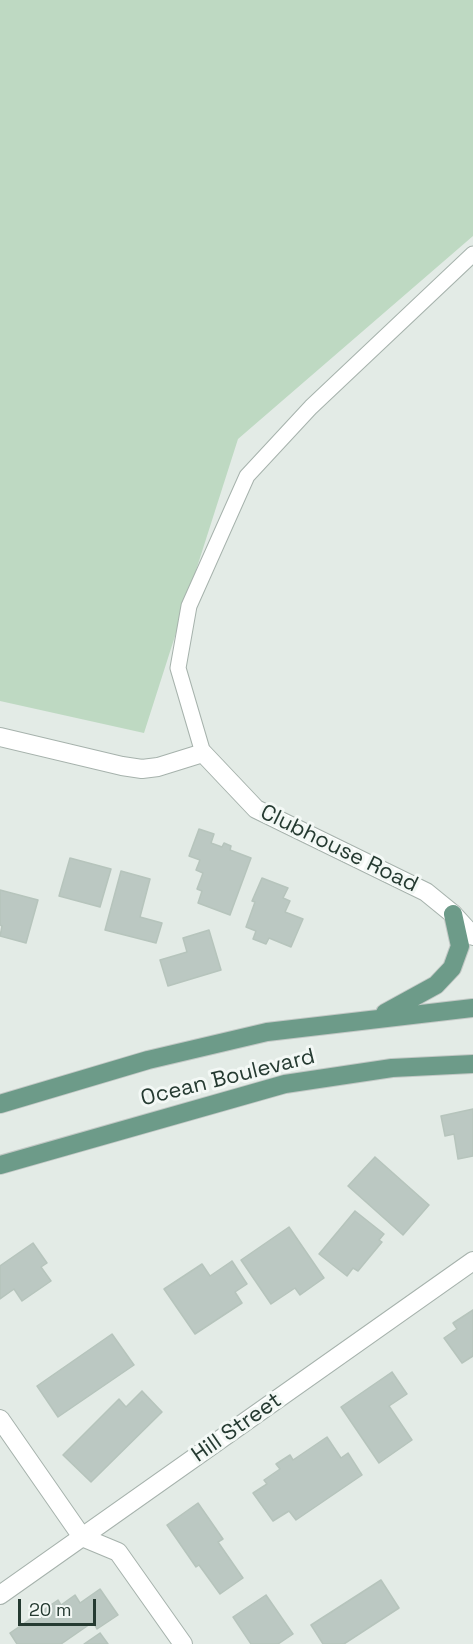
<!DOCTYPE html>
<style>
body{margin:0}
#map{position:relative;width:473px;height:1644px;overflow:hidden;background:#e3ebe6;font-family:"Space Grotesk",sans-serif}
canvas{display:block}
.scale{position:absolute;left:18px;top:1599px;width:78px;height:27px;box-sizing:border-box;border:3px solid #253a31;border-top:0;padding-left:8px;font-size:18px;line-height:21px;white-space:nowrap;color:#253a31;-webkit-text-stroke:4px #f3f8f5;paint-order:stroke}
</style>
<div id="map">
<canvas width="473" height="1644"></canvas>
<div class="scale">20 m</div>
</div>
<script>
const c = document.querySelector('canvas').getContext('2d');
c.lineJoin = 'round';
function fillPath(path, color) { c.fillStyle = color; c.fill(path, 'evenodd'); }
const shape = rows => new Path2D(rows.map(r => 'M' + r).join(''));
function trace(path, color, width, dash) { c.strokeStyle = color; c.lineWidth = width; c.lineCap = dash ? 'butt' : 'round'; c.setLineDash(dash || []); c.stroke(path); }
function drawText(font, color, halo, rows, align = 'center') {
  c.font = font + ' "Space Grotesk",sans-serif'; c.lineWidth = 6; c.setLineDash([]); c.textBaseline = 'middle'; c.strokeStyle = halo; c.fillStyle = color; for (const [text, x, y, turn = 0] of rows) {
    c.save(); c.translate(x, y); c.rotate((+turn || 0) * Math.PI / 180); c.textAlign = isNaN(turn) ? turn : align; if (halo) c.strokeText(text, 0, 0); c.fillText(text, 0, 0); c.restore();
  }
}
fillPath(shape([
 [0,0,473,0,473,236,238,439,144,733,0,701]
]), '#bed9c2');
const building = shape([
 [199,829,214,834,211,843,222,847,224,843,231,846,230,850,251,858,230,915,198,903,202,891,197,889,203,873,196,870,200,860,189,856,199,829],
 [70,858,111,869,100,907,59,896,70,858],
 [121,871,150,879,140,917,162,923,156,943,105,930,121,871],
 [262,878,288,888,283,898,290,901,285,912,303,919,291,947,269,938,266,944,253,939,256,931,246,927,255,902,252,901,262,878],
 [0,890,38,900,26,943,0,936,2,926,0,925,0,890],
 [209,930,221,970,168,986,160,960,187,952,183,938,209,930],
 [473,1109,473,1156,458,1159,454,1134,445,1136,441,1116,473,1109],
 [375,1157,429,1205,403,1235,348,1186,375,1157],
 [355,1211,384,1234,379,1240,382,1242,358,1271,353,1268,347,1276,319,1254,355,1211],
 [289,1227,324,1278,300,1295,295,1288,271,1304,241,1260,289,1227],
 [33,1243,47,1263,41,1267,51,1281,22,1301,14,1289,0,1299,0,1266,33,1243],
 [232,1261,247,1284,235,1292,242,1303,195,1334,164,1289,202,1264,210,1276,232,1261],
 [473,1310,473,1356,462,1363,444,1338,457,1329,453,1323,473,1310],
 [112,1334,134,1365,58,1417,37,1386,112,1334],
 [392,1372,407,1394,389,1406,412,1440,379,1463,341,1407,392,1372],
 [142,1391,162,1412,91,1482,63,1455,119,1399,126,1407,142,1391],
 [327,1437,341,1458,348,1453,362,1475,296,1520,289,1511,273,1521,253,1493,267,1484,264,1480,280,1469,276,1464,290,1455,293,1460,327,1437],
 [198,1503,223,1539,218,1542,243,1578,220,1594,199,1565,196,1567,167,1525,198,1503],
 [381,1580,399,1608,344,1644,323,1644,311,1625,381,1580],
 [100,1589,118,1615,97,1629,93,1622,61,1644,17,1644,10,1633,58,1600,61,1605,75,1595,80,1603,100,1589],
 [266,1595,293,1634,278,1644,251,1644,233,1617,266,1595],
 [100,1633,108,1644,84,1644,100,1633]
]);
fillPath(building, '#bbc8c2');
trace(building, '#b6c4bc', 1.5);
const lane = shape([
 [203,753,178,668,189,606,247,476,311,407,473,254]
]);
const street = shape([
 [0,737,122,766,142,769,158,767,203,753,256,809,426,892,453,914,473,936],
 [0,1419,82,1537,118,1552,183,1644],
 [0,1595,473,1261]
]);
const primary = shape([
 [385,1013,436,985,452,968,460,946,453,914],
 [0,1104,148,1060,267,1032,473,1008],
 [0,1165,285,1084,392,1068,473,1064]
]);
trace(lane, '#a6b2ac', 17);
trace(street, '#a6b2ac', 20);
trace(primary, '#c2c8c5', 20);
trace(lane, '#fff', 15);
trace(street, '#fff', 18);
trace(primary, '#6d9b89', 18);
drawText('22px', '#253a31', '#f3f8f5', [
 ["Clubhouse Road",339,849,26],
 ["Ocean Boulevard",228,1078,-14],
 ["Hill Street",237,1428,-35]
]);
</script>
